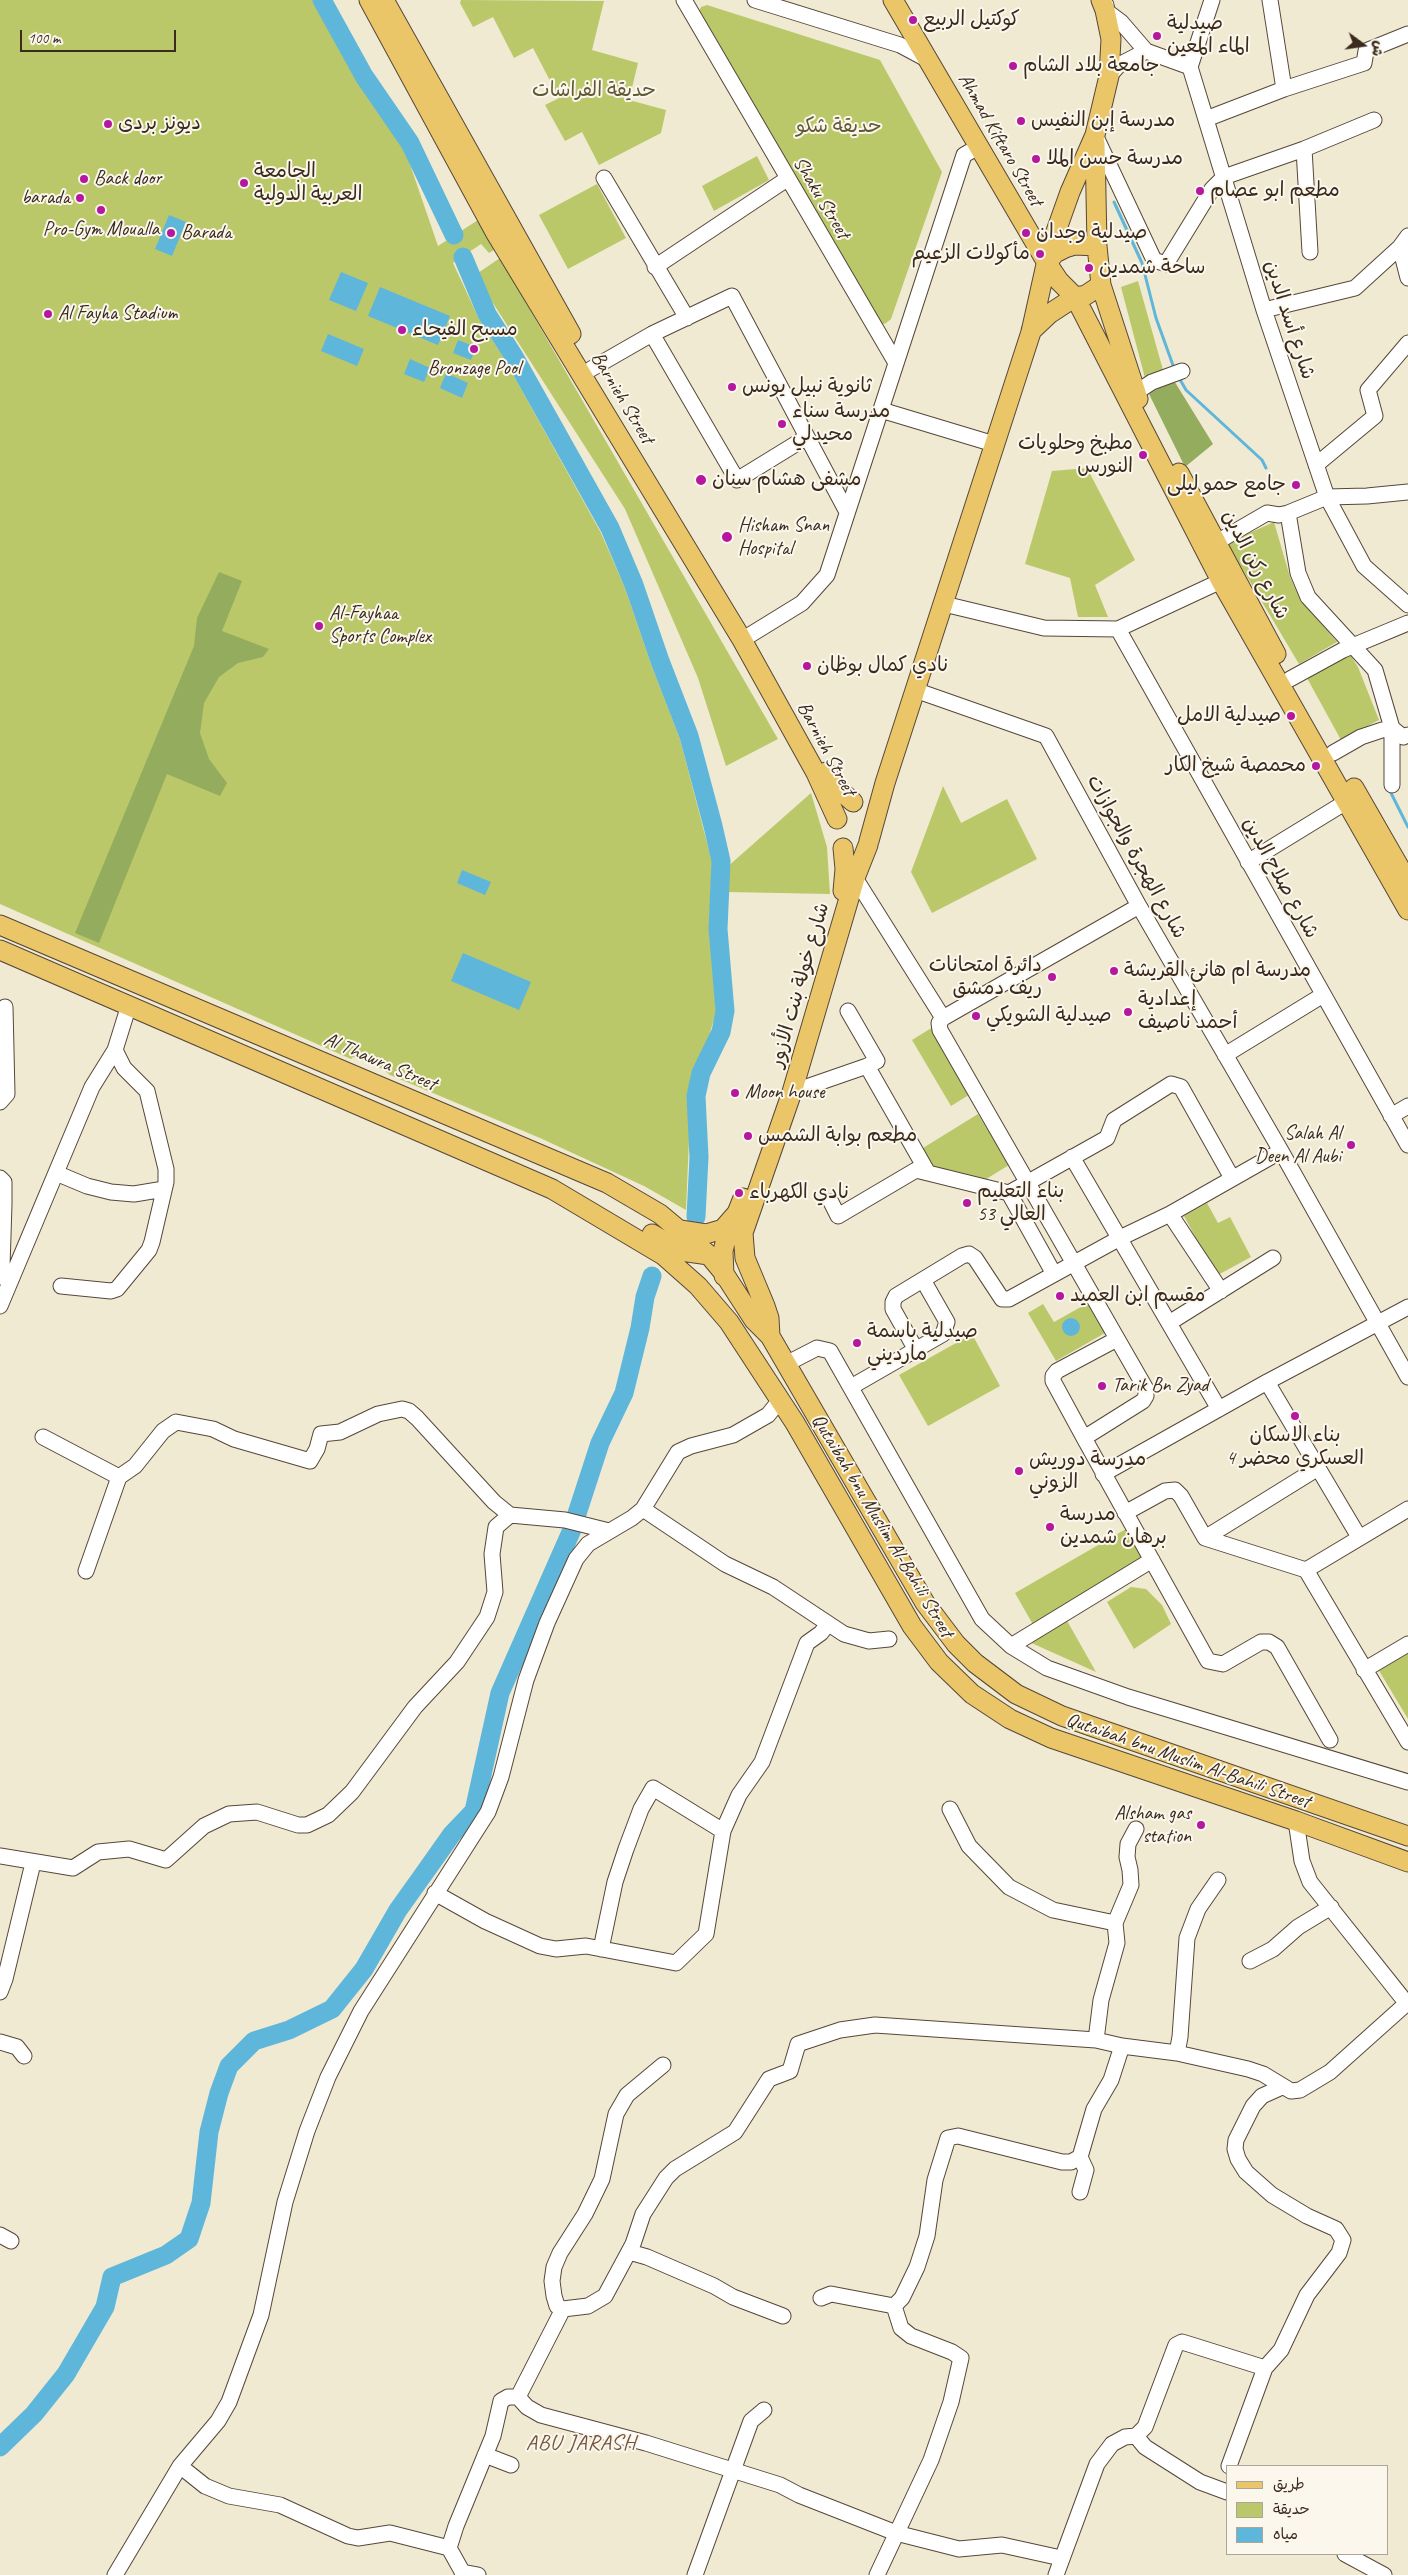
<!DOCTYPE html>
<meta charset="utf-8">
<style>
body{margin:0}
#map{position:relative;width:1408px;height:2575px;overflow:hidden;background:#f0ead2;font-family:Caveat,"Playpen Sans Arabic",sans-serif}
canvas{display:block}
.legend{position:absolute;left:1226px;top:2465px;width:162px;height:90px;box-sizing:border-box;background:#fbf7ec;border:1px solid #aea59a;margin:0;padding:6px 9px;list-style:none;font-size:15px;color:#3b2a1e}
.legend li{display:flex;align-items:center;gap:10px;height:25px}
.legend b{width:25px;border:1px solid #aea59a}
.north{position:absolute;left:1338px;top:20px;width:50px;height:50px;-webkit-text-stroke:4px #fbf7ec;paint-order:stroke;rotate:104deg;font-size:14px;font-weight:700;line-height:20px;text-align:center;color:#3b2a1e}
.north::after{content:'';display:block;margin:auto;width:18px;height:22px;background:#3b2a1e;clip-path:polygon(50% 0,100% 100%,50% 72%,0 100%)}
.scale{position:absolute;left:20px;top:30px;width:156px;height:22px;box-sizing:border-box;border:2px solid #3b2a1e;border-top:0;padding-left:6px;font-size:15px;line-height:18px;white-space:nowrap;color:#3b2a1e;-webkit-text-stroke:4px #fbf7ec;paint-order:stroke}
</style>
<div id="map">
<canvas width="1408" height="2575"></canvas>
<ul class="legend">
<li><b style="height:6px;background:#ebc669"></b>طريق</li>
<li><b style="height:14px;background:#bac86a"></b>حديقة</li>
<li><b style="height:14px;background:#5eb6db"></b>مياه</li>
</ul>
<div class="north">ش</div>
<div class="scale">100 m</div>
</div>
<script>
const c = document.querySelector('canvas').getContext('2d');
c.lineJoin = 'round';
function fillPath(path, color) { c.fillStyle = color; c.fill(path, 'evenodd'); }
const shape = rows => new Path2D(rows.map(r => 'M' + r).join(''));
function trace(path, color, width, dash) { c.strokeStyle = color; c.lineWidth = width; c.lineCap = dash ? 'butt' : 'round'; c.setLineDash(dash || []); c.stroke(path); }
function drawText(font, color, halo, rows, align = 'center') {
  c.font = font + ' Caveat,"Playpen Sans Arabic",sans-serif'; c.lineWidth = 4; c.setLineDash([]); c.textBaseline = 'middle'; c.strokeStyle = halo; c.fillStyle = color; for (const [text, x, y, turn = 0] of rows) {
    c.save(); c.translate(x, y); c.rotate((+turn || 0) * Math.PI / 180); c.textAlign = isNaN(turn) ? turn : align; if (halo) c.strokeText(text, 0, 0); c.fillText(text, 0, 0); c.restore();
  }
}
fillPath(shape([
 [0,0,314,0,358,80,404,147,438,246,478,220,494,250,489,253,481,244,453,263,479,319,505,360,601,533,625,588,651,664,680,739,712,862,709,930,716,1011,704,1055,692,1070,686,1210,644,1186,540,1138,390,1075,383,1069,353,1057,351,1059,0,904],
 [461,0,604,1,592,50,638,63,629,100,666,110,661,133,599,165,582,132,565,141,545,105,559,98,533,48,514,58,493,17,473,27,460,3],
 [707,5,880,60,942,172,891,319,886,323,879,326,698,13,701,7],
 [757,156,769,180,714,211,702,186],
 [597,184,626,238,568,269,539,215],
 [500,258,778,739,726,766,698,678,625,509,475,275],
 [1138,281,1163,370,1145,378,1121,287],
 [1087,468,1135,560,1095,585,1108,617,1078,617,1070,578,1025,564,1052,471],
 [1274,522,1290,577,1300,598,1337,642,1299,664,1227,543],
 [1349,653,1358,667,1379,720,1341,740,1307,678],
 [943,786,961,823,1007,799,1037,859,932,913,911,872],
 [811,793,827,847,830,894,727,892,726,868],
 [933,1027,972,1093,951,1106,912,1040],
 [978,1114,1009,1165,983,1181,928,1165,923,1148],
 [1207,1203,1218,1223,1230,1217,1251,1257,1216,1276,1184,1216],
 [1088,1303,1105,1333,1056,1361,1028,1313,1043,1304,1054,1322],
 [972,1334,1000,1386,928,1426,899,1375],
 [1126,1529,1145,1561,1035,1628,1015,1593],
 [1131,1587,1146,1589,1162,1605,1171,1624,1134,1649,1107,1602],
 [1066,1619,1096,1672,1027,1641],
 [1408,1651,1408,1719,1378,1669]
]), '#bac86a');
fillPath(shape([
 [1173,379,1213,444,1185,467,1149,394],
 [219,572,242,581,222,631,269,649,263,657,238,663,219,677,204,703,200,733,209,759,227,783,220,796,167,774,99,943,75,933,194,646,197,618]
]), '#93ac5e');
fillPath(shape([
 [169,215,186,222,172,256,155,249],
 [341,272,368,283,356,311,329,300],
 [380,287,450,316,438,345,368,316],
 [328,334,364,349,357,366,321,351],
 [458,340,476,347,471,360,453,353],
 [410,359,430,368,424,382,404,374],
 [446,373,468,383,462,398,440,388],
 [462,870,491,882,485,895,457,883],
 [463,953,531,982,519,1010,451,981],
 '1062 1327a9 9 0 1 1 18 0a9 9 0 1 1-18 0Z'
]), '#5eb6db');
trace(shape([
 [1114,202,1142,263,1156,318,1174,368],
 [1178,376,1186,390,1262,460,1266,468],
 [1389,789,1408,827]
]), '#5eb6db', 3);
trace(shape([
 [322,0,364,76,410,143,454,235],
 [463,257,487,314,513,355,610,528,634,585,660,661,689,736,713,826,721,861,718,929,725,1011,721,1032,701,1073,696,1096,699,1157,696,1217],
 [0,2447,34,2414,66,2374,105,2307,112,2277,166,2255,189,2239,201,2203,209,2132,219,2093,229,2066,254,2041,289,2030,332,2009,364,1969,398,1910,423,1875,452,1834,474,1811,500,1693,571,1532,600,1443,624,1393,640,1328,645,1297,652,1276]
]), '#5eb6db', 19);
const minor = shape([
 [684,0,896,363],
 [755,0,900,45,928,60],
 [1106,5,1105,10,1121,22,1146,51],
 [1146,51,1190,67,1264,310,1327,497,1364,566,1408,605],
 [1190,67,1212,0],
 [1109,76,1119,65,1146,51],
 [1284,89,1364,63,1366,51,1408,34],
 [1206,119,1284,89,1270,0],
 [1096,137,1154,260,1166,264,1212,189,1224,177,1304,149,1374,120],
 [1304,149,1310,252],
 [604,178,687,318],
 [1400,247,1408,278],
 [655,267,787,179],
 [1264,310,1355,288,1400,247,1408,236],
 [652,334,737,480,807,437],
 [591,369,652,334,732,296,847,512],
 [1135,393,1152,382,1182,371],
 [881,410,994,444],
 [1316,465,1375,416,1368,390,1408,343],
 [1288,513,1298,573,1308,597,1375,670,1392,728,1392,785],
 [1217,542,1267,513,1279,515,1288,513,1327,497,1367,496,1408,492],
 [944,604,1044,628,1118,629,1221,581],
 [1118,629,1408,1145],
 [750,635,802,603,827,575,964,155,978,147],
 [1290,679,1343,650,1408,623],
 [915,690,1046,736,1139,906,1281,1151,1408,1377],
 [1333,753,1361,737,1382,730,1392,728,1403,737,1408,735],
 [1248,862,1346,802],
 [855,878,943,1018],
 [1225,1055,1323,995],
 [792,1092,867,1066],
 [0,1102,7,1094,5,1007],
 [1391,1116,1408,1106],
 [1072,1157,1219,1409],
 [56,1173,87,1186,111,1192,134,1194,164,1189],
 [928,1173,1009,1193],
 [0,1178,4,1182,4,1204,2,1267,0,1277],
 [831,1202,838,1216,916,1170,928,1173,867,1066,877,1061,848,1011],
 [1170,1214,1221,1291],
 [1054,1274,1009,1193,1107,1138,1114,1120,1171,1084,1181,1087,1232,1178],
 [61,1286,111,1291,117,1289,149,1250,152,1242,166,1182,166,1169,147,1091,124,1068,115,1050,129,1005],
 [0,1306,92,1087,115,1050],
 [1169,1323,1273,1258],
 [1117,1339,1057,1371,1053,1376,1053,1381,1084,1438,1208,1661,1223,1664,1261,1642,1269,1642,1277,1647,1330,1740],
 [916,1350,893,1309,893,1302,896,1296,962,1256,969,1254,975,1258,1002,1299,1009,1299,1120,1238,1170,1214,1281,1151],
 [786,1364,817,1348,830,1351,982,1619,1011,1646,1047,1668,1128,1697,1408,1782],
 [1267,1382,1359,1537],
 [851,1387,943,1334,947,1322,923,1280],
 [43,1437,119,1477],
 [1084,1438,1143,1401,1146,1396,1146,1389,940,1030,939,1023,943,1018,1139,906],
 [1103,1474,1267,1382,1408,1307],
 [119,1477,135,1466,163,1431,176,1422,213,1429,234,1439,310,1461,317,1449,321,1434,340,1432,378,1414,402,1409,409,1411,417,1418,494,1502,510,1515,565,1520,609,1531],
 [643,1509,725,1564,773,1587,844,1634,869,1641,889,1639],
 [1125,1513,1165,1491,1175,1490,1181,1496,1205,1538,1306,1570,1408,1509],
 [1205,1538,1318,1468],
 [1306,1570,1408,1742],
 [86,1571,119,1477],
 [1011,1646,1152,1560],
 [1364,1670,1408,1644],
 [950,1809,969,1846,1009,1887,1053,1910,1115,1923,1117,1943,1101,2000,1096,2040],
 [1296,1821,1302,1861,1310,1882,1408,2005],
 [0,1856,73,1868,98,1852,129,1849,166,1860,204,1826,229,1814,257,1812,298,1825,307,1825,328,1815,352,1792,415,1707,457,1662,487,1617,495,1592,492,1554,496,1527,510,1515],
 [435,1893,485,1921,540,1946,556,1949,586,1946,676,1963,706,1934,723,1831,739,1795,762,1762,807,1643,821,1633,827,1625],
 [1115,1923,1131,1885,1130,1870,1127,1857,1128,1844,1136,1829],
 [601,1949,615,1882,626,1849,641,1809,653,1788,723,1831],
 [1250,1961,1273,1949,1298,1927,1331,1907],
 [0,1992,5,1979,33,1863],
 [0,2042,17,2047,24,2056],
 [1177,2053,1180,2037,1187,1938,1198,1909,1218,1880],
 [663,2065,627,2095,616,2114,602,2179,585,2214,560,2253,554,2267,552,2281,554,2296,557,2306,563,2309,588,2306,605,2296,633,2244,643,2214,666,2178,675,2169,735,2132,769,2079,790,2071,798,2044,840,2030,875,2025,1096,2040,1122,2046,1177,2053,1248,2069,1263,2074,1291,2091,1300,2090,1330,2072,1407,2003],
 [1080,2192,1086,2170,1080,2157],
 [0,2235,11,2241],
 [627,2255,633,2253,647,2257,714,2286,733,2297,783,2316],
 [821,2298,831,2294,894,2306],
 [894,2306,902,2298,917,2267,927,2236,935,2180,948,2138,958,2136,1062,2162,1071,2162,1080,2157,1094,2109,1111,2080,1122,2046],
 [518,2397,527,2407,541,2415,646,2443,780,2485,799,2495,896,2533,959,2549,1002,2545,1061,2558],
 [518,2397,563,2309],
 [1136,2436,1145,2447,1200,2482,1227,2492],
 [485,2455,511,2465],
 [180,2466,205,2486,229,2496,280,2505,348,2536,358,2538,390,2533,449,2548],
 [1229,2466,1265,2368,1281,2350,1307,2295,1339,2253,1343,2240,1336,2229,1307,2216,1272,2195,1246,2172,1238,2159,1235,2149,1236,2140,1253,2106,1262,2096,1282,2087],
 [1345,2554,1384,2575],
 [462,2572,478,2575],
 [115,2575,180,2466,218,2421,229,2402,261,2315,285,2202,307,2131,328,2077,361,2011,488,1812,501,1777,526,1680,547,1623,576,1559,588,1544,632,1518,643,1509,678,1452,691,1446,733,1435,768,1415,780,1400],
 [464,2575,449,2548,456,2526,493,2436,501,2401,508,2397,518,2397],
 [695,2575,751,2421,764,2410],
 [877,2575,931,2460,951,2402,961,2358,952,2352,911,2336,901,2328,894,2306],
 [1056,2575,1097,2464,1112,2444,1125,2437,1136,2436,1145,2427,1176,2345,1182,2342,1195,2346,1265,2368]
]);
const major = shape([
 [369,0,495,232,741,638,816,773,837,819],
 [384,0,571,334],
 [893,0,1047,263,1059,281,1075,297,1221,581,1408,910],
 [1095,143,1097,246,1101,285,1138,399],
 [1047,263,1055,253,1065,248,1075,245,1097,246],
 [1031,331,1049,314,1075,297,1086,295,1101,285],
 [1179,473,1276,654],
 [826,772,836,787,853,802],
 [1354,788,1408,882],
 [869,841,885,783,1031,332,1049,251,1070,192,1095,135,1109,76,1111,39,1105,10,1101,0],
 [843,891,845,869,843,848],
 [0,925,607,1183,660,1214,709,1255,723,1272,754,1320,770,1336,925,1603,956,1644,975,1663,1016,1694,1062,1716,1408,1836],
 [0,950,552,1189,663,1255,698,1286,729,1322,795,1423,912,1626,939,1662,972,1694,1010,1719,1051,1738,1296,1821,1408,1862],
 [680,1230,706,1234,723,1229,737,1213,743,1198],
 [652,1234,681,1251,709,1255],
 [724,1276,723,1251,730,1223],
 [770,1336,769,1318,765,1306,745,1258,743,1233,792,1092,855,878,868,845]
]);
trace(minor, '#564739', 17);
trace(major, '#564739', 21);
trace(minor, '#fff', 15);
trace(major, '#ebc669', 19);
for (const [x, y, r, color] of [
 [913,20,5,"#b5179e"],
 [1157,36,5,"#b5179e"],
 [1013,66,5,"#b5179e"],
 [1021,121,5,"#b5179e"],
 [108,124,5,"#b5179e"],
 [1036,159,5,"#b5179e"],
 [84,179,5,"#b5179e"],
 [244,183,5,"#b5179e"],
 [1200,191,5,"#b5179e"],
 [80,198,5,"#b5179e"],
 [101,210,5,"#b5179e"],
 [171,233,5,"#b5179e"],
 [1026,233,5,"#b5179e"],
 [1040,254,5,"#b5179e"],
 [1089,268,5,"#b5179e"],
 [48,314,5,"#b5179e"],
 [402,330,5,"#b5179e"],
 [474,349,5,"#b5179e"],
 [732,387,5,"#b5179e"],
 [782,424,5,"#b5179e"],
 [1143,455,5,"#b5179e"],
 [701,480,6,"#b5179e"],
 [1296,485,5,"#b5179e"],
 [727,537,6,"#b5179e"],
 [319,626,5,"#b5179e"],
 [807,666,5,"#b5179e"],
 [1291,716,5,"#b5179e"],
 [1316,766,5,"#b5179e"],
 [1114,971,5,"#b5179e"],
 [1052,977,5,"#b5179e"],
 [1128,1012,5,"#b5179e"],
 [976,1016,5,"#b5179e"],
 [735,1093,5,"#b5179e"],
 [748,1136,5,"#b5179e"],
 [1351,1145,5,"#b5179e"],
 [739,1193,5,"#b5179e"],
 [967,1203,5,"#b5179e"],
 [1060,1296,5,"#b5179e"],
 [857,1343,5,"#b5179e"],
 [1102,1386,5,"#b5179e"],
 [1295,1416,5,"#b5179e"],
 [1019,1471,5,"#b5179e"],
 [1050,1527,5,"#b5179e"],
 [1201,1825,5,"#b5179e"]
]) { const dot = new Path2D(); dot.arc(x, y, r, 0, 2 * Math.PI); c.fillStyle = color; c.fill(dot); trace(dot, '#fbf7ec', 2); }
drawText('20px', '#3b2a1e', '#fbf7ec', [
 ["كوكتيل الربيع",923,20],
 ["صيدلية",1167,24],
 ["الماء المعين",1167,47],
 ["جامعة بلاد الشام",1023,66],
 ["مدرسة إبن النفيس",1031,121],
 ["ديونز بردى",118,124],
 ["مدرسة حسن الملا",1046,159],
 ["الجامعة",254,172],
 ["العربية الدولية",254,195],
 ["Back door",94,179],
 ["مطعم ابو عصام",1210,191],
 ["barada",70,198,"right"],
 ["Pro-Gym Moualla",101,230,"center"],
 ["Barada",181,233],
 ["صيدلية وجدان",1036,233],
 ["مأكولات الزعيم",1030,254,"right"],
 ["ساحة شمدين",1099,268],
 ["Al Fayha Stadium",58,314],
 ["مسبح الفيحاء",412,330],
 ["Bronzage Pool",474,369,"center"],
 ["ثانوية نبيل يونس",742,387],
 ["مدرسة سناء",792,412],
 ["محيدلي",792,435],
 ["مطبخ وحلويات",1133,444,"right"],
 ["النورس",1133,467,"right"],
 ["مشفى هشام سنان",712,480],
 ["جامع حمو ليلى",1286,485,"right"],
 ["Hisham Snan",738,526],
 ["Hospital",738,549],
 ["Al-Fayhaa",329,614],
 ["Sports Complex",329,637],
 ["نادي كمال بوظان",817,666],
 ["صيدلية الامل",1281,716,"right"],
 ["محمصة شيخ الكار",1306,766,"right"],
 ["دائرة امتحانات",1042,966,"right"],
 ["ريف دمشق",1042,989,"right"],
 ["مدرسة ام هانئ القريشة",1124,971],
 ["إعدادية",1138,1000],
 ["أحمد ناصيف",1138,1023],
 ["صيدلية الشويكي",986,1016],
 ["Moon house",745,1093],
 ["Salah Al",1341,1134,"right"],
 ["Deen Al Aubi",1341,1157,"right"],
 ["مطعم بوابة الشمس",758,1136],
 ["بناء التعليم",977,1192],
 ["العالي 53",977,1215],
 ["نادي الكهرباء",749,1193],
 ["مقسم ابن العميد",1070,1296],
 ["صيدلية باسمة",867,1332],
 ["مارديني",867,1355],
 ["Tarik Bn Zyad",1112,1386],
 ["بناء الاسكان",1295,1436,"center"],
 ["العسكري محضر 4",1295,1459,"center"],
 ["مدرسة دوريش",1029,1460],
 ["الزوني",1029,1483],
 ["مدرسة",1060,1515],
 ["برهان شمدين",1060,1538],
 ["Alsham gas",1191,1814,"right"],
 ["station",1191,1837,"right"]
], 'left');
drawText('20px', '#615935', '#fbf7ec', [
 ["حديقة الفراشات",594,91],
 ["حديقة شكو",839,127]
]);
drawText('20px', '#3b2a1e', '#fbf7ec', [
 ["Ahmad Kiftaro Street",1000,140,60],
 ["Shaku Street",821,198,59],
 ["شارع أسد الدين",1289,320,72],
 ["Barnieh Street",622,398,59],
 ["شارع ركن الدين",1255,565,62],
 ["Barnieh Street",826,749,62],
 ["شارع الهجرة والجوازات",1136,857,61],
 ["شارع صلاح الدين",1280,878,61],
 ["شارع خولة بنت الأزور",800,985,-74],
 ["Al Thawra Street",380,1062,23],
 ["Qutaibah bnu Muslim Al-Bahili Street",882,1526,59],
 ["Qutaibah bnu Muslim Al-Bahili Street",1188,1761,19]
]);
c.letterSpacing = '1px';
drawText('22px', '#725440', '#fbf7ec', [
 ["ABU JARASH",581,2443]
]);
c.letterSpacing = '0px';
</script>
